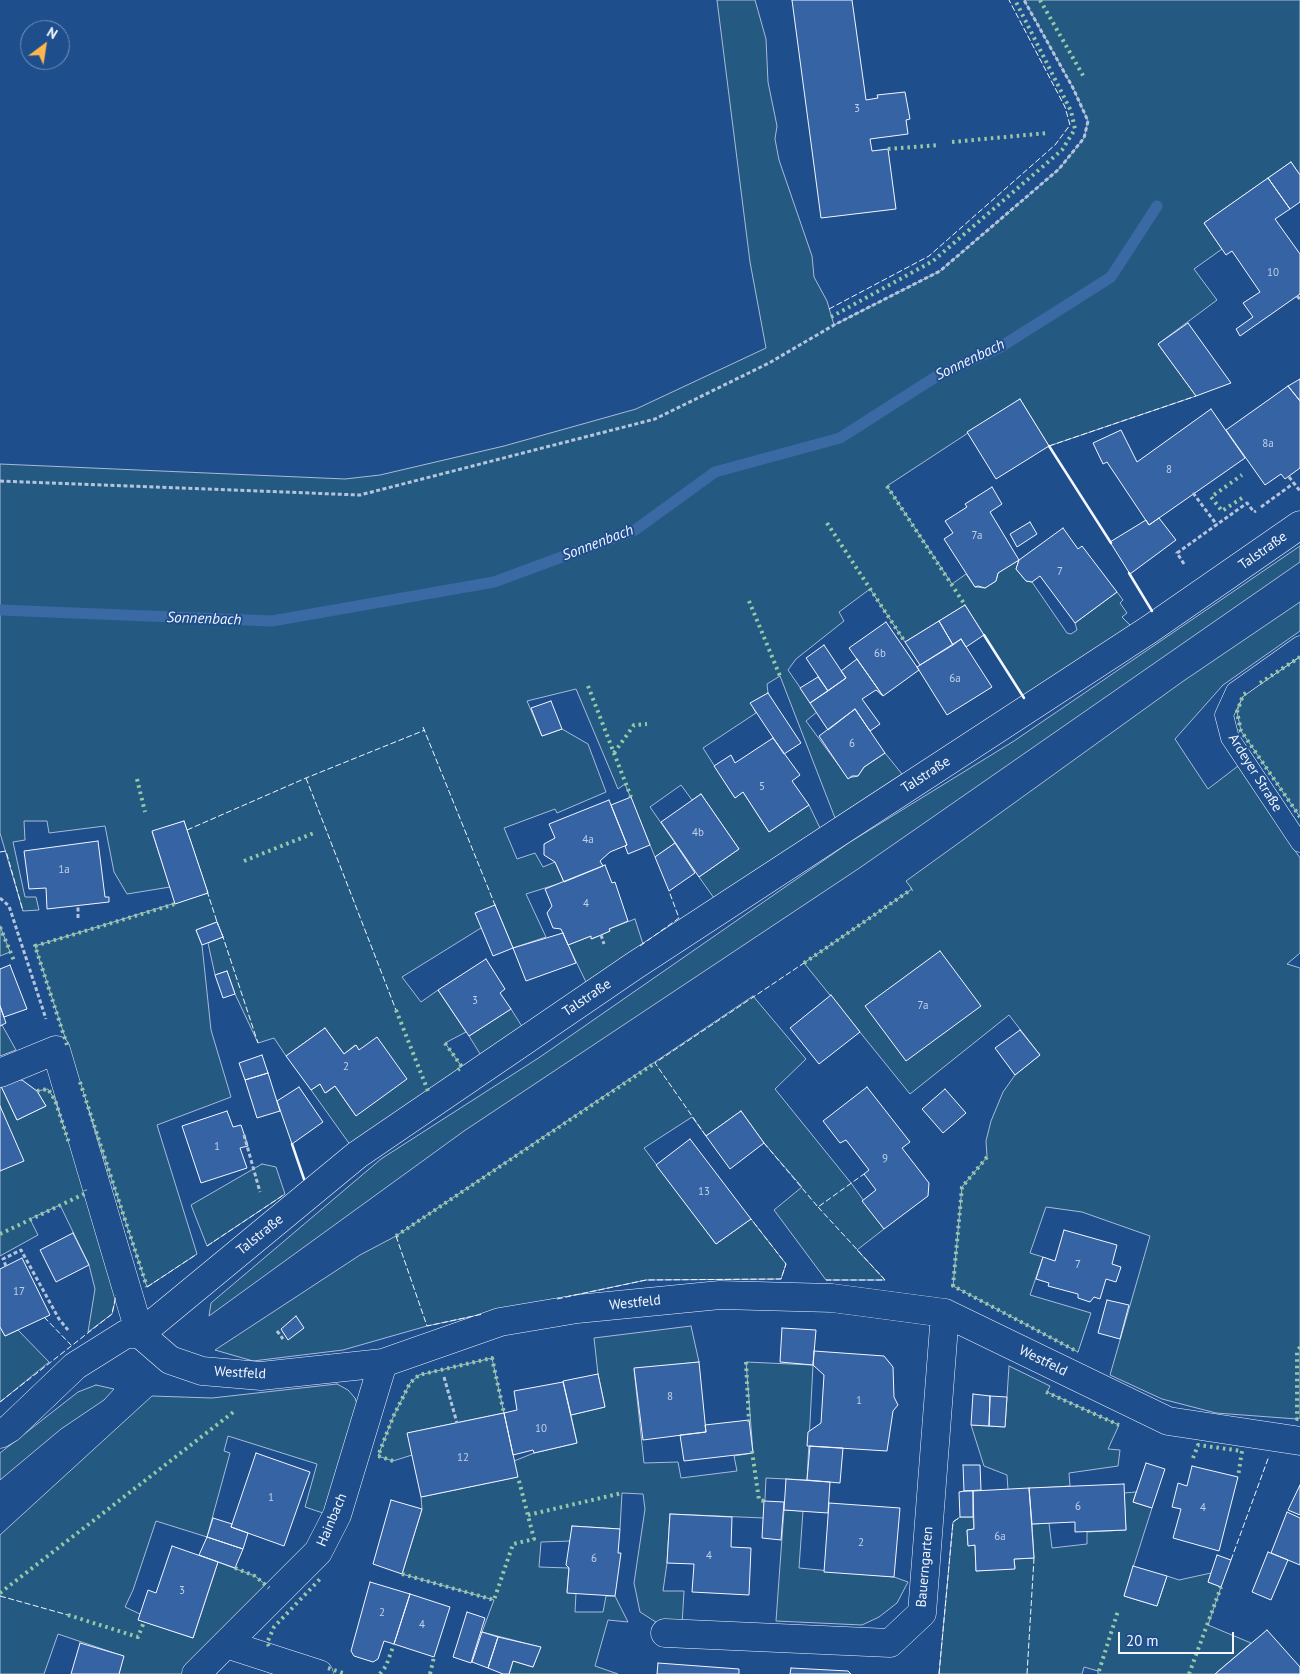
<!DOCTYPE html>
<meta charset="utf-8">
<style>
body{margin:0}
#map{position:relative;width:1300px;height:1674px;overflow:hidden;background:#1f4e8c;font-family:"PT Sans",sans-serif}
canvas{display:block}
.north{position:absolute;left:20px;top:20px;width:50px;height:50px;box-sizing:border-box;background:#1f4e8c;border:1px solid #7391ba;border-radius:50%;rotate:31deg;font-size:14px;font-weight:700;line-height:20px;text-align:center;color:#f2f6ff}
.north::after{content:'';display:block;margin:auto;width:18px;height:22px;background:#ffb74d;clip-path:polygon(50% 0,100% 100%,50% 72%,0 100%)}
.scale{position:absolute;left:1118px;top:1632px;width:116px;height:22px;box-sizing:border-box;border:2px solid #f2f6ff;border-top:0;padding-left:6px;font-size:15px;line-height:18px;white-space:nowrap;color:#f2f6ff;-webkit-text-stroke:4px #1f4e8c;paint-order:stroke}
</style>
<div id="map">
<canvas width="1300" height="1674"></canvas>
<div class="north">N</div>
<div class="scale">20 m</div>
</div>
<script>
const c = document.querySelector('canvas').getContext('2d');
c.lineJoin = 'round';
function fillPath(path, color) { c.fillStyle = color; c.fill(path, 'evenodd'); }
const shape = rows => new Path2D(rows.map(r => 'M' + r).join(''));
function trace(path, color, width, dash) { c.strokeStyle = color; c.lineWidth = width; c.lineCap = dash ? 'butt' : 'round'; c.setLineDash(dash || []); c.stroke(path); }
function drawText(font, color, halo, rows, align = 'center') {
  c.font = font + ' "PT Sans",sans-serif'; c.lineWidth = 4; c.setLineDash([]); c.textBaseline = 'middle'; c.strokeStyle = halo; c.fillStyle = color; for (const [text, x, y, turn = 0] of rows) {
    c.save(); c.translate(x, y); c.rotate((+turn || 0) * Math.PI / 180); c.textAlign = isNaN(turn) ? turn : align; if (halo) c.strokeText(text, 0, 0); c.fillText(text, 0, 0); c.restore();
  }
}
const green = shape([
 [717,0,755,0,766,39,768,82,777,126,775,139,779,160,812,256,814,277,827,301,834,325,940,271,1059,169,1084,138,1088,121,1073,88,1024,0,1300,0,1300,175,1291,162,1204,223,1222,249,1194,269,1217,300,1158,344,1196,396,1049,446,1020,399,887,486,952,584,966,574,975,587,985,588,996,581,998,573,1019,560,1016,569,1026,581,1032,582,1067,633,1071,634,1077,630,1075,623,1117,592,1123,600,1120,603,1127,613,1122,617,1132,627,1025,699,965,605,905,642,870,589,839,612,844,621,796,659,788,670,817,712,806,721,848,778,858,776,864,767,885,753,902,774,835,818,780,676,767,684,768,693,751,703,756,713,703,748,735,798,743,792,769,832,809,805,820,828,714,898,699,877,739,849,701,794,692,800,681,785,650,807,675,843,655,857,625,784,618,789,576,689,527,701,542,736,562,729,588,744,606,792,557,813,555,809,504,828,517,859,535,853,543,867,555,862,564,882,526,894,546,937,513,948,495,905,481,928,402,977,421,1002,438,990,466,1032,445,1043,462,1067,351,1146,311,1090,320,1084,326,1093,335,1086,356,1116,359,1050,355,1045,344,1054,325,1028,286,1056,274,1038,258,1043,235,994,227,971,215,975,208,943,223,937,217,922,196,930,202,945,211,1030,231,1097,157,1125,197,1254,147,1287,35,946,208,893,184,821,152,832,170,887,127,894,114,872,105,826,49,833,47,821,24,821,25,840,13,842,25,897,36,897,39,910,23,911,0,833,0,464,345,479,380,475,504,446,636,409,766,348,750,262,717,0],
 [1300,546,1300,562,858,869,464,1131,209,1316,211,1303,381,1159,540,1057,850,842,1014,741,1300,546],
 [1300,602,1300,631,1223,685,1175,739,1208,789,1238,766,1300,858,1300,953,1287,964,1300,968,1300,1418,1297,1419,1216,1413,1162,1399,1110,1375,1150,1236,1082,1212,1046,1207,1030,1253,1043,1257,1030,1295,1091,1313,1078,1352,953,1286,962,1187,987,1157,986,1141,991,1121,1003,1092,1015,1075,1040,1055,1009,1015,910,1094,804,963,912,889,906,881,1182,682,1300,602],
 [1300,657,1300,817,1241,731,1237,712,1243,695,1300,657],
 [635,919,643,944,586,982,568,945,591,936,592,939,610,931,609,929,635,919],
 [0,926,10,952,0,956,0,926],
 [753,996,806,1059,775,1089,851,1183,884,1229,857,1250,885,1280,826,1280,774,1210,802,1187,764,1143,741,1111,706,1136,692,1117,644,1148,716,1244,751,1219,786,1264,781,1279,646,1280,427,1326,343,1350,253,1361,215,1350,360,1255,396,1236,753,996],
 [511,1009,523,1028,482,1057,469,1036,511,1009],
 [2,1025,16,1050,0,1056,0,1026,2,1025],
 [0,1084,17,1120,46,1106,37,1091,48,1089,55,1100,118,1289,112,1314,88,1332,95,1289,89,1265,60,1205,30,1219,38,1235,0,1256,0,1084],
 [262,1164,276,1167,285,1194,207,1246,191,1205,262,1164],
 [691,1326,699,1362,634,1369,644,1463,678,1462,681,1478,737,1471,734,1456,753,1453,746,1362,813,1365,807,1480,766,1478,764,1518,670,1514,667,1563,663,1591,684,1591,682,1625,659,1624,640,1612,634,1583,645,1509,643,1494,622,1493,620,1529,572,1526,571,1541,541,1542,539,1567,569,1568,567,1592,576,1593,575,1612,603,1612,606,1596,615,1596,628,1622,608,1620,595,1666,618,1674,509,1674,513,1661,533,1667,540,1647,482,1632,494,1600,402,1574,422,1509,421,1497,517,1477,514,1461,534,1453,577,1443,571,1415,605,1407,598,1374,594,1338,691,1326],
 [0,1327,5,1336,18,1330,49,1362,0,1402,0,1327],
 [492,1358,504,1413,408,1433,412,1455,393,1461,378,1456,393,1417,410,1383,419,1375,492,1358],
 [1009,1366,1050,1386,1047,1392,1119,1425,1108,1449,1120,1450,1118,1466,1069,1473,1070,1486,1008,1490,1007,1475,984,1466,971,1425,1005,1427,1009,1366],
 [337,1384,348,1390,355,1398,358,1407,326,1514,305,1507,317,1464,228,1436,224,1451,230,1453,207,1537,156,1521,133,1590,125,1607,140,1614,139,1620,193,1638,218,1562,255,1576,272,1590,186,1674,119,1674,123,1656,58,1634,44,1674,0,1674,0,1535,152,1396,212,1398,337,1384],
 [96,1385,114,1389,104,1400,61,1429,0,1480,0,1453,78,1392,96,1385],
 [1136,1492,1133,1502,1152,1508,1124,1596,1157,1606,1167,1576,1179,1580,1211,1573,1208,1582,1221,1587,1208,1625,1251,1643,1215,1674,1098,1674,1098,1671,1084,1667,1082,1674,939,1674,953,1522,960,1517,973,1517,974,1529,967,1530,968,1545,975,1545,976,1571,1015,1568,1014,1559,1034,1558,1032,1524,1049,1523,1052,1548,1087,1544,1087,1532,1126,1530,1124,1493,1136,1492],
 [784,1510,803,1511,799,1568,894,1577,908,1582,897,1603,879,1617,862,1625,776,1621,784,1510]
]);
fillPath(green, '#245a82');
trace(green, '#a8bbd7', 1);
trace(shape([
 [0,610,272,621,494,582,635,530,715,472,840,438,937,376,999,348,1111,277,1157,206]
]), '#3b69a3', 11);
const building = shape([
 [792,0,852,0,866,100,878,98,877,95,905,92,910,119,906,120,908,134,870,139,872,151,888,149,896,209,821,218,792,0],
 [1291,162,1300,175,1300,202,1290,209,1268,178,1291,162],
 [1268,178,1290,209,1275,219,1300,254,1300,294,1240,336,1236,329,1253,317,1243,303,1260,292,1232,251,1226,255,1204,223,1268,178],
 [1188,323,1231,383,1196,396,1158,344,1188,323],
 [1300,379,1300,401,1288,386,1300,379],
 [1288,386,1300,401,1300,468,1285,479,1281,474,1265,485,1226,430,1288,386],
 [1020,399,1049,446,996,479,967,432,1020,399],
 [1211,409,1245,458,1149,525,1107,462,1103,464,1093,443,1121,430,1137,462,1211,409],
 [992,487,1002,504,990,512,1019,560,998,573,996,581,985,588,978,586,975,587,944,539,953,533,945,521,967,507,965,504,992,487],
 [1159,518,1176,540,1130,574,1110,542,1146,520,1149,525,1159,518],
 [1030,522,1037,534,1017,547,1010,534,1030,522],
 [1063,528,1078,549,1082,546,1117,592,1075,623,1040,576,1032,582,1026,581,1016,569,1019,560,1063,528],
 [965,605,984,635,966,647,961,639,953,645,939,621,965,605],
 [939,621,953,645,920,665,905,642,939,621],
 [886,622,919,670,883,696,849,648,886,622],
 [961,639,992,687,947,715,917,667,961,639],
 [824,645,846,678,828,691,806,658,824,645],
 [857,659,883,696,876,690,862,699,880,724,870,731,855,709,828,730,810,703,846,678,841,671,857,659],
 [818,677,828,691,810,703,800,688,818,677],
 [768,693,801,743,784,754,750,703,768,693],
 [551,701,562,729,542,736,531,708,551,701],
 [855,709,885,753,864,767,858,776,852,776,848,779,819,736,855,709],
 [773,738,800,775,792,781,809,805,769,832,743,792,735,798,714,766,731,755,735,763,773,738],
 [701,794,739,849,699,877,661,822,701,794],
 [631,797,650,845,628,854,625,846,627,845,611,805,631,797],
 [609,800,627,845,610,852,600,861,603,866,564,882,555,862,544,855,544,844,555,838,549,824,609,800],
 [184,821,208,893,175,904,152,831,184,821],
 [98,841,105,897,109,897,109,902,47,909,46,888,29,889,24,851,98,841],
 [675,843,695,873,669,891,655,857,675,843],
 [605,865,612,883,615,882,628,921,609,929,610,931,601,935,591,939,591,936,568,945,561,929,553,928,547,913,552,906,545,889,605,865],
 [495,905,513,948,493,956,475,913,495,905],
 [217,922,223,937,202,945,196,930,217,922],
 [563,933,576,963,526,981,513,948,563,933],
 [940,951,981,1006,906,1061,865,1006,940,951],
 [486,959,505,989,500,993,511,1009,469,1036,438,990,486,959],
 [10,965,27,1009,4,1017,0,1006,0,969,10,965],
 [227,971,235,994,223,998,215,975,227,971],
 [831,995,860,1032,819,1064,790,1028,831,995],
 [0,1006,6,1023,0,1026,0,1006],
 [325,1028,344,1054,356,1045,359,1050,377,1037,407,1079,356,1116,335,1086,325,1093,320,1084,311,1090,286,1056,325,1028],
 [1020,1030,1040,1055,1015,1075,995,1048,1020,1030],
 [262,1055,268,1073,245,1080,239,1063,262,1055],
 [268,1073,280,1111,257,1118,245,1080,268,1073],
 [10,1079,22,1080,37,1091,46,1106,17,1120,0,1084,10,1079],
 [299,1087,323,1122,292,1144,277,1101,299,1087],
 [867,1087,910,1142,902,1148,929,1183,928,1196,884,1229,862,1201,876,1190,864,1174,869,1170,846,1140,840,1143,823,1121,867,1087],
 [945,1089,966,1113,943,1133,922,1109,945,1089],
 [0,1106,24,1161,0,1171,0,1106],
 [227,1111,233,1127,241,1125,248,1146,240,1148,247,1168,201,1183,182,1126,227,1111],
 [741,1111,764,1143,730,1169,706,1136,741,1111],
 [690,1139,751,1219,716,1244,656,1165,690,1139],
 [1064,1230,1117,1245,1112,1264,1121,1267,1116,1282,1106,1279,1100,1299,1094,1297,1090,1302,1078,1298,1078,1294,1048,1286,1049,1283,1036,1279,1043,1257,1055,1261,1064,1230],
 [73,1233,89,1265,56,1282,40,1250,73,1233],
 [22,1258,50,1315,5,1336,0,1327,0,1269,22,1258],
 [1107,1300,1129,1305,1120,1339,1098,1333,1107,1300],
 [296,1316,304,1328,288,1340,281,1329,296,1316],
 [782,1328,816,1330,813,1365,780,1362,782,1328],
 [814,1351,884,1356,893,1367,894,1397,898,1405,893,1411,887,1451,807,1446,808,1432,821,1423,824,1375,813,1365,814,1351],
 [699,1362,706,1432,643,1440,634,1368,699,1362],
 [598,1374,605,1407,571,1415,563,1381,598,1374],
 [563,1382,577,1443,534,1453,533,1450,513,1455,504,1413,517,1410,514,1391,563,1382],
 [973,1394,990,1396,989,1426,971,1425,973,1394],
 [990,1396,1007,1397,1005,1427,989,1426,990,1396],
 [504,1413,518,1477,421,1497,407,1433,504,1413],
 [749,1420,753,1453,684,1461,680,1435,706,1432,705,1425,749,1420],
 [810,1446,843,1448,840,1483,807,1480,810,1446],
 [256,1453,310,1472,284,1546,231,1527,256,1453],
 [1146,1463,1165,1469,1152,1508,1133,1502,1146,1463],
 [963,1465,980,1465,981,1490,964,1491,963,1465],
 [1192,1466,1238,1477,1219,1551,1173,1538,1181,1509,1172,1507,1178,1483,1187,1486,1192,1466],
 [786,1479,830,1482,828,1513,784,1510,786,1479],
 [1124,1484,1126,1530,1075,1532,1075,1522,1032,1524,1029,1488,1124,1484],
 [1300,1485,1300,1515,1288,1510,1300,1485],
 [1029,1488,1034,1558,1014,1559,1015,1569,976,1571,975,1545,968,1546,967,1530,974,1529,973,1491,1029,1488],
 [964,1491,973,1491,973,1517,960,1517,959,1492,964,1491],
 [391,1500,422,1509,402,1574,373,1564,391,1500],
 [764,1501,784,1502,781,1540,762,1538,764,1501],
 [829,1503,900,1508,894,1577,824,1572,829,1503],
 [1287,1512,1300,1518,1300,1565,1271,1553,1287,1512],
 [670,1514,732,1517,731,1547,751,1548,749,1595,692,1592,694,1564,667,1563,670,1514],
 [213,1518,232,1524,231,1527,248,1533,243,1549,207,1537,213,1518],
 [572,1526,620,1529,618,1553,621,1553,615,1596,567,1593,569,1568,566,1565,572,1526],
 [207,1537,243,1549,235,1568,199,1555,207,1537],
 [172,1546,218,1562,193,1638,138,1620,148,1590,156,1593,172,1546],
 [1268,1552,1288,1560,1271,1600,1252,1592,1268,1552],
 [1217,1555,1231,1560,1221,1587,1208,1582,1217,1555],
 [1133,1566,1167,1576,1157,1606,1124,1596,1133,1566],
 [370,1582,410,1594,394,1644,384,1641,378,1659,373,1662,354,1656,351,1651,370,1582],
 [410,1594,450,1607,434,1657,394,1644,410,1594],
 [467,1612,485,1618,471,1663,453,1657,467,1612],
 [1267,1630,1300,1667,1300,1674,1215,1674,1267,1630],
 [482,1632,498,1637,488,1668,472,1662,482,1632],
 [498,1637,541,1647,533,1667,513,1661,509,1674,503,1674,488,1668,498,1637],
 [80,1643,124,1656,119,1674,71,1674,80,1643],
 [658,1663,739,1669,739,1674,657,1674,658,1663],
 [791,1668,848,1671,851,1674,790,1674,791,1668]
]);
fillPath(building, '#3563a3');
trace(building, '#f2f6ff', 1);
const lane = shape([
 [1300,645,1235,691,1224,715,1230,738,1300,843]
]);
const street = shape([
 [0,1073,56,1050,140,1334,357,1155,634,966,1150,629,1300,525],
 [0,1434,10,1428,75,1366,126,1334,140,1334,170,1360,202,1371,261,1376,383,1363,500,1322,577,1309,720,1295,832,1298,945,1313,1168,1421,1300,1441],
 [665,1633,890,1643,922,1613,945,1313],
 [226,1644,319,1674],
 [196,1674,318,1552,337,1515,383,1363]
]);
trace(lane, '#f2f6ff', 19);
trace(street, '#f2f6ff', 29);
trace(shape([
 [1297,296,1300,299],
 [1289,477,1300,491],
 [0,481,360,495,655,419,769,363,834,325,940,271,1059,169,1084,138,1088,121,1073,88,1024,0],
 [1193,493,1217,525],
 [1261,507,1294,483],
 [1184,564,1177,553,1247,503,1254,512,1256,511],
 [0,898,9,906,46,1019],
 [78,918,78,906],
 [601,935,604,944],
 [244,1135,260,1192],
 [6,1266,3,1259,21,1250,59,1319,68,1330],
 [277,1331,283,1339],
 [444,1377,457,1423]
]), '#b3c4dc', 3, [4, 2.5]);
trace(lane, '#1f4e8c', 18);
trace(street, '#1f4e8c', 28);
trace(shape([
 [1040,0,1085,79],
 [952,142,1048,133],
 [888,149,939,145],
 [831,317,933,261,1062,150,1075,129,1071,111,1015,0],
 [887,486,965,605],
 [1242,498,1222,511,1211,497,1242,475],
 [827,523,905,642],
 [749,601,780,676],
 [1260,683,1300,657],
 [588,686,631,797],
 [1246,693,1243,695,1237,712,1241,731,1300,817],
 [614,753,634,725,647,724],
 [137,779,145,812],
 [244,861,314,833],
 [0,927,15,963],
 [804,963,912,889],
 [396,1010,428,1091,430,1090],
 [445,1043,462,1067,458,1070],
 [67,1045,35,946,175,904],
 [80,1082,147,1287],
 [37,1091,48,1089,55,1100,69,1143],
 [987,1157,962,1187,953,1286,1078,1352],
 [0,1234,86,1193,85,1190],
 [396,1236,655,1063],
 [1300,1347,1297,1352,1297,1419,1300,1418],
 [746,1362,749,1422],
 [1046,1392,1119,1425],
 [752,1451,759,1500,764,1501],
 [1193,1458,1198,1445,1242,1451,1238,1477],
 [393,1461,378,1456,393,1417,410,1383,419,1375,492,1358,504,1413],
 [528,1515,622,1493],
 [235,1568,255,1576,269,1588],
 [402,1574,494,1600,513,1544,534,1539,518,1477],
 [0,1593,236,1410],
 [68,1615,138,1637,144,1622],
 [269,1646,267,1643,274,1627,320,1579],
 [328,1668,346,1674],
 [1099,1671,1118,1611],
 [380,1674,386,1666,394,1644],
 [430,1674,434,1657],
 [1189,1674,1221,1587]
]), '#97c8a6', 4, [2.5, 4]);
trace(shape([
 [829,309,929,256,1055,145,1070,125,1065,107,1009,0],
 [1049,446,1196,396],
 [423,727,495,905],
 [306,778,396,1010],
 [187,830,306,778,425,730],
 [0,852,6,851,23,911],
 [207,891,218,925],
 [222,934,258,1043],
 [640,946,679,918,669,891],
 [706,1136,655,1063,804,963],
 [764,1143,818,1207,864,1174],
 [818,1207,885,1280,826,1280],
 [396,1236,427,1326,483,1314],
 [207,1246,285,1194],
 [147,1287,197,1254],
 [557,1299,646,1280,781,1279,786,1264,751,1219],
 [44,1317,71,1345],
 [0,1402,112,1314,116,1295],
 [1231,1560,1269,1456],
 [0,1596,68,1615],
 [939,1674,953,1522,960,1517],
 [1027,1674,1034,1558]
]), '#f2f6ff', 1, [6, 2.5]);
trace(shape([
 [1049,446,1111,543],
 [1129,573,1152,611],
 [984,635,1024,698],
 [292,1144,304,1179]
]), '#f2f6ff', 2.5);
drawText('11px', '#c3d1e8', null, [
 ["3",857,109],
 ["10",1273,273],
 ["8a",1268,444],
 ["8",1169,470],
 ["7a",977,536],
 ["7",1060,572],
 ["6b",880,654],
 ["6a",955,679],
 ["6",852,744],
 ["5",762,787],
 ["4b",698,833],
 ["4a",588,840],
 ["1a",64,870],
 ["4",586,904],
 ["3",475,1001],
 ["7a",923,1006],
 ["2",346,1067],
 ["1",217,1147],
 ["9",885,1159],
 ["13",704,1192],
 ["7",1078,1265],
 ["17",19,1292],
 ["8",670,1397],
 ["1",859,1401],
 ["10",541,1429],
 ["12",463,1458],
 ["1",271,1498],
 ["6",1078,1507],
 ["4",1203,1508],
 ["6a",1000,1537],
 ["2",861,1543],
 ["4",709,1556],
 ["6",594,1559],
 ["3",182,1591],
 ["2",382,1613],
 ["4",422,1625]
]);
drawText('14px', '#f2f6ff', '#1f4e8c', [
 ["Talstraße",1263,551,-35],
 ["Ardeyer Straße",1255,773,58],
 ["Talstraße",926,775,-33],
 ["Talstraße",587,998,-34],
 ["Talstraße",260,1235,-39],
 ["Westfeld",635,1303,-6],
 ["Westfeld",1043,1361,26],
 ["Westfeld",240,1373,3],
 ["Hainbach",332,1520,-67],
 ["Bauerngarten",925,1567,-85]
]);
drawText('italic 15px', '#f2f6ff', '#1f4e8c', [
 ["Sonnenbach",970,360,-26],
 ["Sonnenbach",598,543,-21],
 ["Sonnenbach",204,619,2]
]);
</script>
